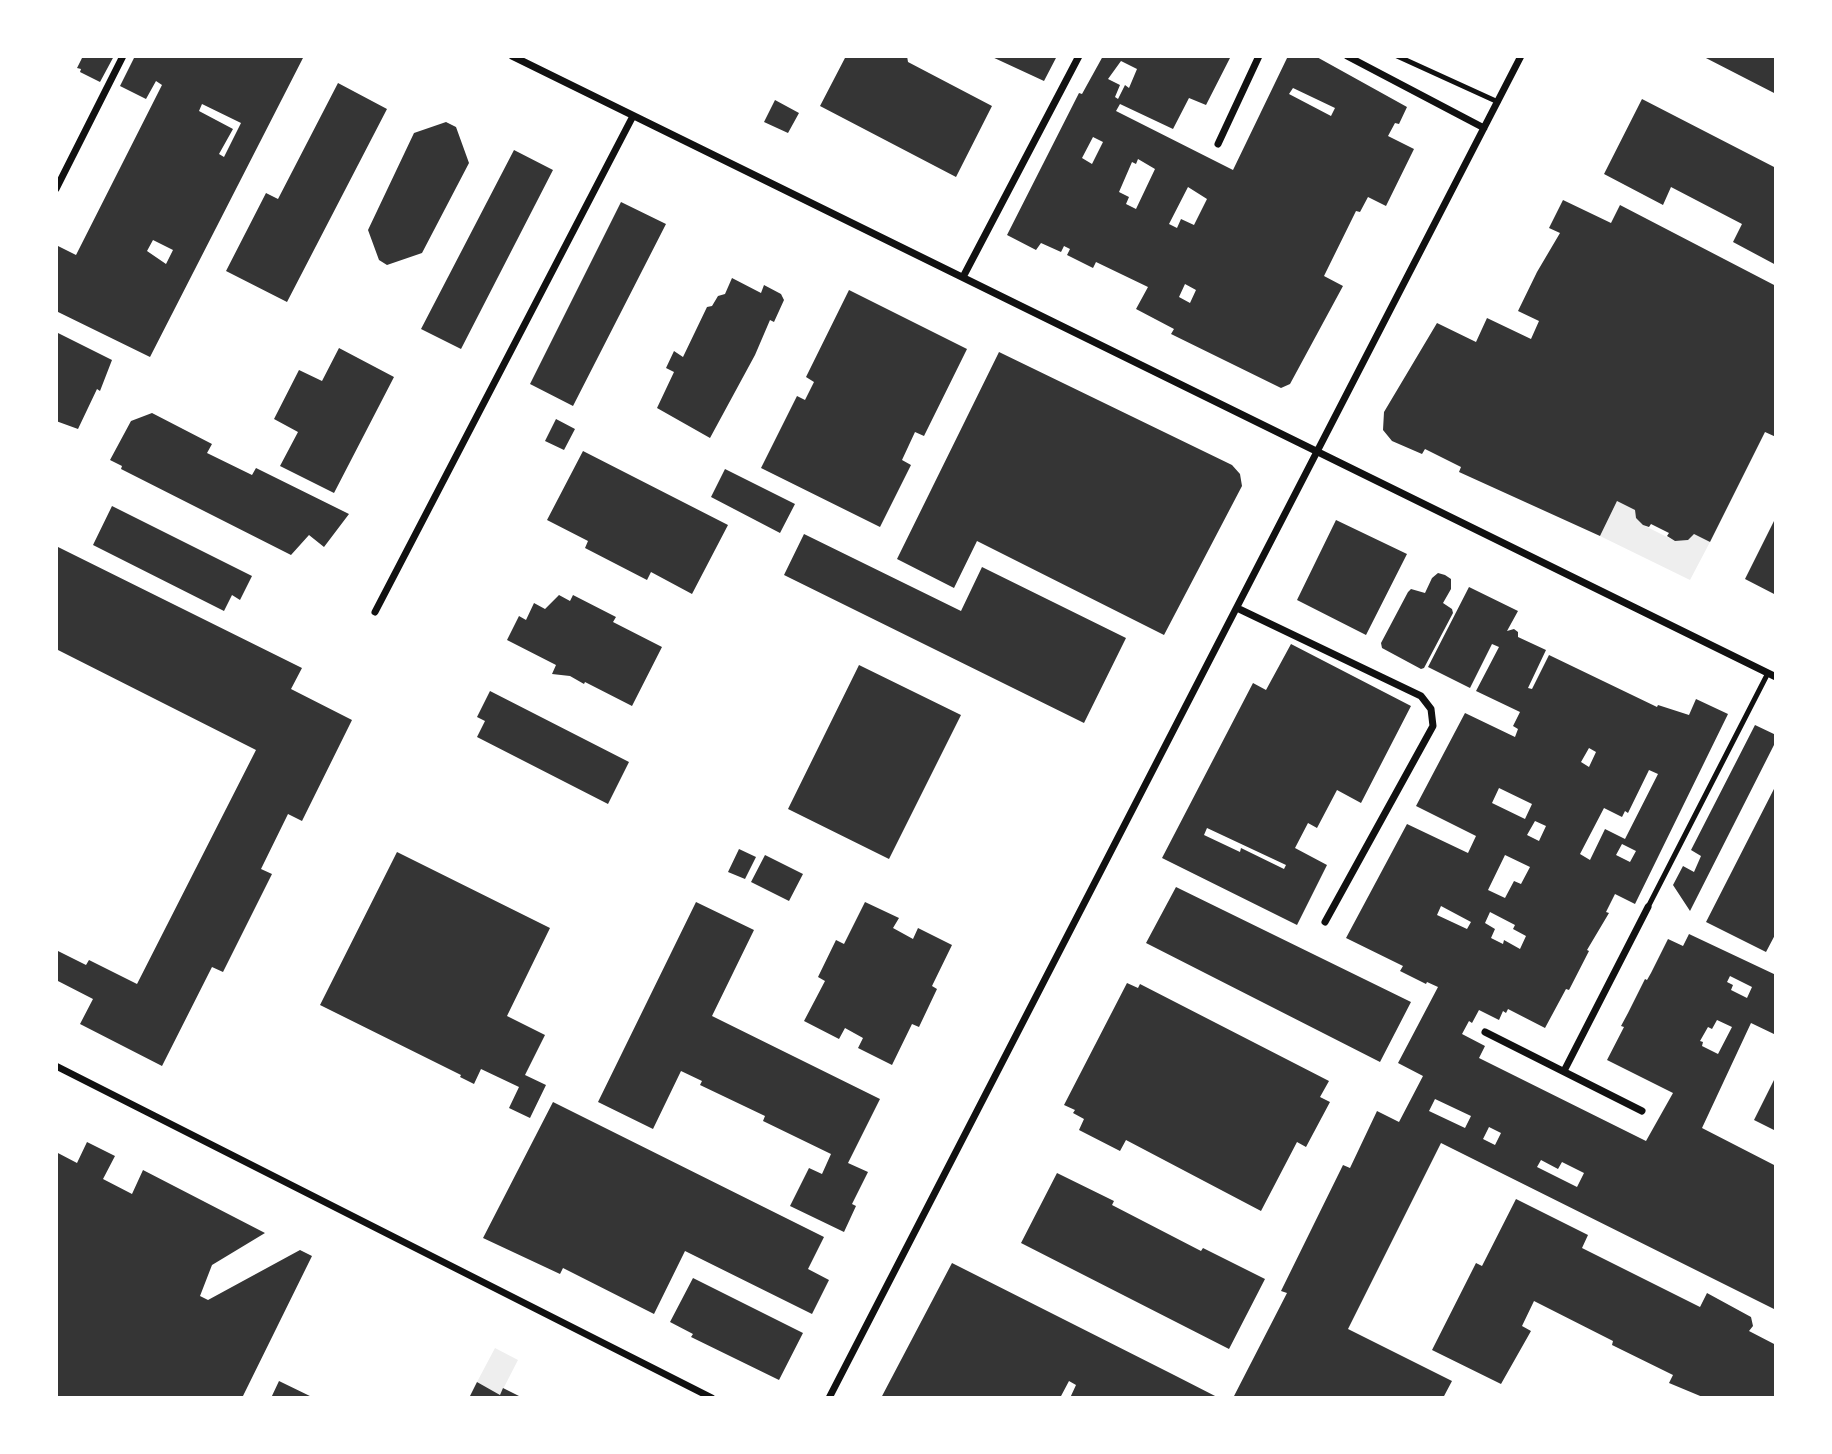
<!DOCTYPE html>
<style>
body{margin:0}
#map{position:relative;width:1832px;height:1454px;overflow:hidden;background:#fff;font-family:"Archivo Narrow",sans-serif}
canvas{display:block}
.frame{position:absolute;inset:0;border:58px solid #fff;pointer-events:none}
</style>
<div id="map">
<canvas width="1832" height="1454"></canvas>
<div class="frame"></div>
</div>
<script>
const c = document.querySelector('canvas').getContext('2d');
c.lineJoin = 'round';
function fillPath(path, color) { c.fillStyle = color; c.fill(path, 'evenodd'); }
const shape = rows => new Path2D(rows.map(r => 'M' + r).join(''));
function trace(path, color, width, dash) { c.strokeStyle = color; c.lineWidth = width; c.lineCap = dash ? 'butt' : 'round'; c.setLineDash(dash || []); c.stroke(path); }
fillPath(shape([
 [1617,501,1635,510,1636,518,1643,525,1675,541,1688,540,1694,534,1710,542,1690,580,1600,536],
 [495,1348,518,1360,500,1395,477,1382]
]), '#eee');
fillPath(shape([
 [78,56,114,56,100,82,80,72,81,69,77,68,82,58],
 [135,56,304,56,150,357,56,311,56,245,76,255,162,85,156,81,146,99,120,86],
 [202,104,241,123,224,157,219,154,233,129,199,111],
 [153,240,173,250,166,264,147,251],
 [846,56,907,56,908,62,992,106,956,177,820,106],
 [990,56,1057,56,1044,81],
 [1103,56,1231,56,1206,105,1189,98,1173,129,1120,104,1116,111,1233,170,1288,56,1315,56,1407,107,1399,124,1395,123,1388,136,1414,149,1386,206,1368,197,1360,212,1356,211,1324,276,1343,286,1290,384,1281,388,1171,334,1174,329,1136,309,1148,287,1096,262,1093,268,1067,255,1070,249,1064,246,1061,252,1041,243,1036,250,1007,235,1079,93,1082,94],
 [1121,61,1137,69,1129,88,1125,85,1118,99,1115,97,1120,85,1108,79],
 [1293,88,1335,108,1331,116,1289,94],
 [1093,137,1103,142,1092,164,1082,158],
 [1138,159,1155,169,1136,209,1126,204,1129,197,1119,192,1132,162,1136,164],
 [1188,187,1207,199,1194,225,1181,219,1177,228,1169,224],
 [1185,284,1196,290,1190,303,1179,297],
 [1702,56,1776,56,1776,94],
 [338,83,387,109,287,302,226,271,266,193,278,199],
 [1642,99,1776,168,1776,265,1733,242,1742,224,1671,187,1663,205,1604,174],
 [775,100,799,113,788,133,764,122],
 [446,122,456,127,469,163,422,253,387,265,379,260,368,230,414,133],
 [514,150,553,170,461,349,421,329],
 [1563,200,1611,223,1620,205,1776,286,1776,437,1765,432,1710,542,1694,534,1688,540,1675,541,1667,536,1669,533,1651,524,1649,527,1643,525,1636,518,1635,510,1617,501,1600,536,1459,472,1461,467,1425,449,1422,454,1392,441,1383,430,1384,412,1437,323,1476,342,1487,318,1531,339,1539,321,1518,311,1537,272,1560,233,1549,228],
 [621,202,666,224,573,406,530,384],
 [732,278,761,293,764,285,781,294,784,300,774,322,770,320,755,355,710,438,657,408,674,372,666,368,674,351,683,357,707,307,712,306,718,296,725,294],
 [849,290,967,349,924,436,915,432,902,460,911,465,880,527,761,468,797,396,805,400,814,382,806,377],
 [56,332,112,360,100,391,97,389,78,429,56,421],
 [339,348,394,377,334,493,280,466,298,432,274,419,299,370,322,381],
 [999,352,1232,465,1240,474,1242,486,1164,635,977,541,954,588,897,559],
 [152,413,212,444,207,453,252,475,256,468,349,514,324,547,309,535,291,555,121,469,122,466,110,460,131,421],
 [556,419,575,429,564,450,545,441],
 [583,451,728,525,692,594,651,572,647,580,585,548,588,541,547,520],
 [725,469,795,504,780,533,711,497],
 [112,506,252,576,240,600,232,595,224,611,93,545],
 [1776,517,1776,595,1745,579],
 [1336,520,1407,554,1366,635,1297,600],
 [804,534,961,611,982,567,1126,638,1084,723,784,575],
 [56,546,302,668,291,689,352,720,302,821,288,814,261,869,272,874,223,972,212,967,162,1066,80,1024,93,999,56,980,56,950,86,965,89,960,137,984,256,750,56,649],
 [1438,573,1445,575,1451,579,1451,589,1443,603,1452,609,1453,613,1424,668,1421,669,1382,648,1381,643,1408,592,1411,589,1425,593,1432,578],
 [1469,587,1518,611,1507,631,1514,629,1518,632,1518,637,1546,650,1528,688,1532,689,1549,655,1657,707,1658,705,1689,715,1696,699,1728,714,1635,904,1615,894,1606,912,1609,913,1587,950,1589,951,1569,990,1566,989,1545,1028,1508,1009,1506,1013,1503,1011,1499,1020,1479,1010,1472,1023,1469,1021,1462,1034,1485,1046,1479,1058,1646,1141,1673,1093,1607,1060,1624,1027,1621,1026,1628,1013,1645,979,1647,980,1651,973,1668,939,1683,946,1689,934,1776,975,1776,1035,1751,1023,1702,1128,1776,1166,1776,1310,1441,1143,1348,1329,1452,1381,1443,1398,1233,1398,1287,1293,1281,1291,1343,1165,1350,1168,1377,1111,1399,1122,1423,1076,1398,1063,1438,987,1427,982,1426,984,1400,971,1403,966,1346,938,1407,824,1468,853,1476,836,1416,806,1465,713,1515,737,1518,729,1513,726,1520,712,1476,691,1499,647,1492,644,1470,688,1428,667],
 [1589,748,1596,752,1589,767,1581,762],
 [1649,770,1658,774,1625,839,1605,829,1590,860,1580,854,1604,808,1622,817,1625,811,1628,813],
 [1499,788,1532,804,1525,819,1492,803],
 [1535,821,1546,826,1539,841,1527,835],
 [1622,844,1636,851,1630,862,1616,855],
 [1505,855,1530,867,1521,884,1514,881,1505,898,1488,890],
 [1441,906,1471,922,1467,929,1437,915],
 [1490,912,1515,925,1513,929,1526,936,1520,949,1504,940,1503,944,1491,938,1495,929,1485,923],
 [1730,976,1752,987,1747,998,1731,990,1733,985,1727,982],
 [1717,1020,1732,1027,1718,1054,1702,1046,1703,1042,1700,1041,1708,1027,1712,1029],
 [1435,1099,1471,1116,1465,1128,1429,1111],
 [1489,1127,1501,1133,1495,1145,1483,1139],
 [1541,1160,1558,1169,1562,1162,1584,1173,1577,1187,1537,1167],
 [559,595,570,601,573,595,616,617,613,622,662,647,632,706,585,682,584,684,570,676,552,674,556,665,507,640,519,616,526,620,534,603,545,609],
 [1291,644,1411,706,1361,803,1337,790,1317,828,1308,823,1295,848,1327,865,1297,925,1162,858,1253,683,1266,690],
 [1207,828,1286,865,1284,869,1241,848,1240,852,1204,835],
 [859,665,961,715,889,859,788,809],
 [490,691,629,762,608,804,477,737,485,721,477,717],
 [1755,725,1776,735,1776,741,1690,911,1673,885,1683,866,1694,872,1701,856,1691,850],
 [1776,785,1776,933,1766,952,1706,922],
 [739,849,756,857,745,879,728,872],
 [397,852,550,928,507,1016,545,1035,525,1075,546,1085,530,1118,509,1108,519,1087,481,1069,474,1084,460,1077,461,1075,320,1005],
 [765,855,803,874,789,901,751,882],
 [1176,887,1411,1002,1380,1062,1146,943],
 [696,902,754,930,712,1016,880,1099,848,1163,868,1172,852,1204,856,1206,844,1232,790,1206,809,1168,822,1174,831,1154,763,1121,765,1116,700,1085,702,1081,681,1071,653,1129,598,1102],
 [865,902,899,918,893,928,913,939,918,928,952,945,932,986,937,989,919,1027,912,1024,892,1065,858,1048,863,1038,845,1028,839,1039,804,1021,825,981,818,977,836,940,844,944],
 [1127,983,1138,988,1140,984,1329,1081,1320,1097,1330,1102,1306,1147,1297,1142,1261,1211,1126,1140,1120,1151,1079,1130,1084,1119,1073,1113,1075,1110,1064,1105],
 [1776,1076,1776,1131,1754,1120],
 [553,1102,824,1237,808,1269,829,1280,812,1314,685,1251,654,1314,563,1268,560,1274,483,1238],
 [87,1142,115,1156,103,1179,132,1194,143,1170,265,1233,212,1265,200,1296,208,1300,300,1250,312,1256,242,1398,56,1398,56,1152,77,1163],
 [1057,1173,1114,1201,1112,1205,1201,1251,1203,1248,1265,1279,1229,1349,1021,1243],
 [1516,1199,1588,1235,1582,1248,1700,1307,1707,1293,1751,1317,1753,1326,1749,1331,1776,1345,1776,1398,1705,1398,1669,1383,1673,1375,1612,1345,1613,1341,1534,1301,1522,1326,1531,1331,1501,1384,1432,1350,1476,1263,1482,1266],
 [952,1263,1174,1375,1219,1398,1167,1398,1164,1396,1163,1398,1070,1398,1076,1385,1069,1381,1060,1398,881,1398],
 [693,1278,803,1333,779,1380,691,1337,693,1334,670,1322],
 [279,1381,314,1398,271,1398],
 [477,1382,500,1395,503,1388,523,1398,469,1398]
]), '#353535');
trace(shape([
 [1397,56,1498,102],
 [1648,907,1768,673]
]), '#111', 5);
trace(shape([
 [512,56,1776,677],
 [1347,56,1484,128],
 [1218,144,1259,56],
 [56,189,123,56],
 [963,277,1079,56],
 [1237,608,1421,696,1431,709,1433,726,1325,922],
 [375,612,633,116],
 [1485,1032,1642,1111],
 [56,1066,712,1398],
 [1564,1071,1648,907],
 [829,1398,1521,56]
]), '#111', 7);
</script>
